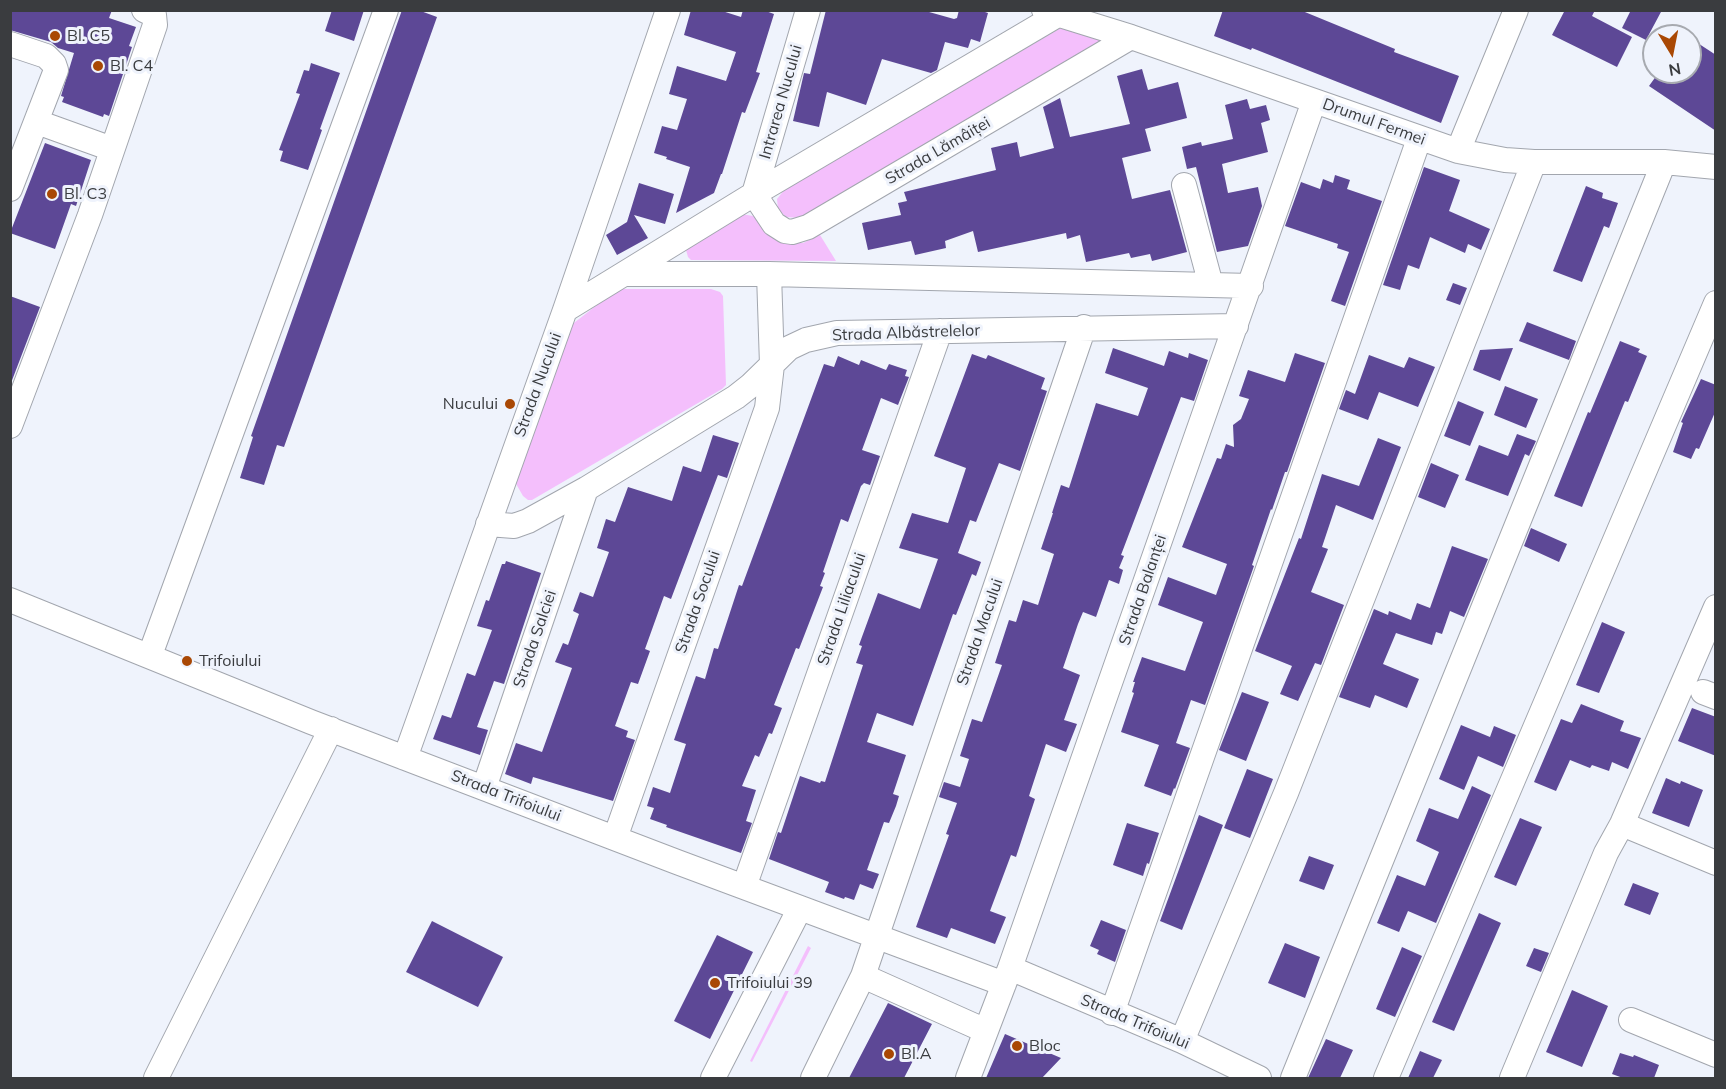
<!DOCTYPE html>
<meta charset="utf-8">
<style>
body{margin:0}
#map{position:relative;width:1726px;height:1089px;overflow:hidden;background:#eff3fc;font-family:Mulish,sans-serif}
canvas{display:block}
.frame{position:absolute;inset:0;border:12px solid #3a3c3f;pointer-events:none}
.north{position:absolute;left:1642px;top:24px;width:60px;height:60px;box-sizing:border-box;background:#eff3fc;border:2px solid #a7aab0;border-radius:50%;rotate:170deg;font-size:16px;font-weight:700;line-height:24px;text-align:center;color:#3a3c3f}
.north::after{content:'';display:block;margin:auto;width:21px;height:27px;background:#a94804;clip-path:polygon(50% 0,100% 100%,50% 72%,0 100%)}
</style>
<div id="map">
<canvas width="1726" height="1089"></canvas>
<div class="frame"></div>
<div class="north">N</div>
</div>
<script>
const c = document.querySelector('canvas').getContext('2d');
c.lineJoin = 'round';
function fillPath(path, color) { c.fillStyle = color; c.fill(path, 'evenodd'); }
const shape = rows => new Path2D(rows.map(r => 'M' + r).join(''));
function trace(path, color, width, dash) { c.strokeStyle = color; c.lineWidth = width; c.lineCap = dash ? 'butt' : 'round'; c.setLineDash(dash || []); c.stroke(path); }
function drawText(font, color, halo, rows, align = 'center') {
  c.font = font + ' Mulish,sans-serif'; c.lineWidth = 6; c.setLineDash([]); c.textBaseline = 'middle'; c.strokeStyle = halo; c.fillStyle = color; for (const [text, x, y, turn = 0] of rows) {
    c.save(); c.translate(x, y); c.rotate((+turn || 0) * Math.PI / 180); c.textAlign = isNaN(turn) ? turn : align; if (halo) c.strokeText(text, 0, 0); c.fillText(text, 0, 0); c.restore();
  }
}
fillPath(shape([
 [1066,25,1104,39,801,218,786,217,778,209,777,199,785,189],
 [741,214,753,216,792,243,803,243,820,235,836,261,691,260,688,257,686,250],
 [621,289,711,289,720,292,723,296,726,385,722,389,532,500,528,500,523,496,515,482,570,326,615,291],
 [808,946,811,948,752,1062,750,1061]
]), '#f4bffc');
fillPath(shape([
 [10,10,112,10,109,18,136,27,129,46,132,47,109,116,104,114,103,117,62,102,64,97,61,96,74,53,58,48,51,42,10,30],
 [332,10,364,10,354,41,325,31],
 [402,10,418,10,437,17,284,447,277,445,264,485,240,478,253,437,251,436],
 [691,10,719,10,741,17,743,10,763,10,774,14,756,72,760,73,745,113,742,112,722,174,721,174,714,193,676,213,690,167,666,159,667,157,654,153,662,126,677,130,687,99,669,94,677,66,726,81,736,52,684,35],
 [826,10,922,10,954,19,957,18,959,10,979,10,988,13,980,42,971,39,968,48,945,42,937,70,931,73,882,59,866,105,827,92,819,127,793,121,804,73,810,74],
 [1223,10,1300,10,1395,49,1394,52,1459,76,1441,123,1252,48,1251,50,1214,36],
 [1565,10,1595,10,1592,16,1632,37,1617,67,1552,35],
 [1631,10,1662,10,1646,40,1622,28],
 [1690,38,1716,55,1716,131,1649,86,1659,72,1690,72],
 [311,63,340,73,320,129,322,130,308,170,280,161,283,151,279,150,300,94,296,93,304,70,309,71],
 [1142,69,1148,90,1178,82,1187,118,1145,129,1151,151,1122,158,1132,199,1170,190,1187,252,1152,261,1150,254,1131,258,1129,253,1086,262,1080,235,1067,239,1066,233,978,252,973,231,945,241,946,248,915,255,911,241,868,250,862,223,901,215,898,203,907,201,904,192,996,170,991,148,1017,142,1020,157,1054,148,1043,107,1060,98,1070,137,1130,124,1117,76],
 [1247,99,1250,109,1266,105,1270,120,1261,123,1268,152,1222,164,1228,193,1258,187,1262,206,1248,246,1217,252,1196,167,1187,169,1182,147,1201,142,1202,146,1233,139,1225,105],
 [45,143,91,160,76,206,71,204,55,249,10,233],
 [1424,167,1460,180,1449,211,1490,229,1481,250,1468,244,1465,253,1430,237,1419,269,1408,265,1400,290,1383,285],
 [1335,175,1350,180,1347,189,1382,201,1345,306,1331,301,1349,252,1337,248,1338,244,1285,226,1301,182,1320,189,1323,179,1333,183],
 [639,183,674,194,665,224,634,215,648,238,617,255,606,235,627,222],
 [1586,186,1603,193,1602,198,1618,203,1609,228,1604,226,1582,282,1553,271],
 [1453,283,1467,288,1460,305,1446,300],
 [10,296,40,307,11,383,10,382],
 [1527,322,1576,341,1569,360,1519,341],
 [1620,341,1640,349,1638,352,1647,356,1628,402,1625,401,1582,507,1554,496,1588,412,1590,413],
 [1113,348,1164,366,1169,351,1188,358,1189,353,1208,360,1194,401,1181,397,1121,555,1124,556,1119,568,1123,570,1119,584,1109,580,1096,617,1083,612,1078,624,1063,668,1080,675,1064,720,1077,724,1066,752,1046,744,1029,796,1035,799,1016,857,1011,855,990,911,1006,917,995,944,951,928,947,938,916,927,949,835,946,834,957,803,939,797,944,782,960,787,969,759,960,756,972,719,982,722,1002,665,995,663,1009,620,1016,622,1023,600,1038,605,1054,554,1041,549,1053,513,1052,513,1061,485,1069,488,1096,403,1138,416,1148,388,1105,373],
 [1513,348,1500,381,1473,370,1480,350],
 [1295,353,1325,363,1287,472,1285,472,1272,510,1271,509,1252,565,1254,566,1205,705,1191,700,1176,743,1190,748,1175,789,1174,788,1171,796,1144,786,1159,745,1121,732,1134,693,1132,692,1135,682,1133,682,1142,657,1185,671,1203,622,1158,605,1168,577,1216,595,1227,564,1182,547,1217,458,1221,459,1226,444,1234,447,1233,425,1241,419,1249,399,1239,396,1248,370,1285,382],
 [972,354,986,359,988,355,1045,378,1041,389,1047,391,1020,471,999,463,976,522,970,520,958,553,981,562,976,576,972,574,956,615,953,614,913,726,877,713,867,742,906,755,893,794,899,796,896,806,889,823,884,822,867,870,879,874,873,889,860,884,854,900,845,897,844,899,825,892,829,882,769,859,778,832,781,833,800,776,820,783,821,781,825,782,863,665,856,663,862,646,859,645,878,593,920,609,938,559,899,548,912,513,948,523,966,468,934,456],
 [1369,355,1404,368,1409,357,1435,367,1418,407,1379,392,1368,420,1339,409,1346,390,1355,394],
 [838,356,859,365,861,360,886,370,889,364,907,370,905,376,909,377,898,405,881,398,862,450,880,456,870,485,864,483,861,486,848,522,841,519,823,572,825,573,820,586,823,587,799,649,796,648,774,705,782,708,772,734,769,733,759,757,755,755,742,786,756,790,746,821,752,823,741,853,666,827,667,825,650,819,654,808,647,806,653,787,670,793,686,744,674,740,696,676,705,679,714,648,718,649,739,585,742,586,824,364,834,367],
 [1701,379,1716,385,1716,410,1699,449,1696,448,1691,459,1673,452,1683,423,1681,422],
 [1505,386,1538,399,1526,428,1494,415],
 [1458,401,1484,412,1470,446,1444,436],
 [1517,434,1536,441,1529,456,1525,454,1508,496,1465,480,1479,445,1508,456],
 [713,435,739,443,727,478,718,475,671,599,664,596,645,649,650,651,638,684,631,682,615,726,628,731,626,737,635,740,613,801,533,777,531,784,505,774,516,743,542,752,572,668,555,662,563,643,568,645,579,614,573,611,580,592,593,597,609,552,597,548,606,519,615,522,628,487,672,501,683,466,701,472],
 [1378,438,1401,447,1373,520,1336,505,1322,547,1328,549,1311,592,1344,605,1321,665,1315,663,1298,701,1280,694,1292,666,1255,651,1299,538,1301,539,1322,474,1359,486],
 [1431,463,1459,475,1445,508,1418,497],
 [1531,528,1567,544,1559,562,1524,546],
 [1452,546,1488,559,1464,617,1450,611,1442,634,1436,632,1432,645,1396,633,1383,664,1419,679,1407,708,1375,695,1370,708,1339,697,1374,609,1388,615,1389,611,1411,620,1417,603,1430,608],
 [506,561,541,573,504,684,494,681,477,727,488,730,480,755,433,739,442,715,451,718,467,673,475,676,492,630,477,626,486,600,489,601,502,564,505,564],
 [1602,622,1625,632,1599,693,1576,685],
 [1242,692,1269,702,1246,761,1219,750],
 [1581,704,1624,721,1620,731,1641,738,1628,769,1612,762,1609,771,1592,765,1590,768,1570,760,1556,791,1534,782,1561,719,1572,723],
 [1692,708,1716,717,1716,756,1678,741],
 [1461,725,1490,737,1494,726,1516,735,1503,767,1478,756,1464,790,1439,779],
 [1247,769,1273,779,1250,838,1224,828],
 [1666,778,1680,784,1681,781,1703,790,1689,827,1652,813],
 [1472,786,1491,795,1436,923,1408,911,1399,932,1377,923,1397,875,1425,886,1439,852,1416,841,1429,808,1458,819],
 [1199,815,1223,825,1182,930,1160,921],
 [1520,818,1542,827,1516,886,1494,877],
 [1127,823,1159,833,1149,864,1147,863,1143,876,1113,865],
 [1309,856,1334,865,1324,890,1299,881],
 [1633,883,1659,893,1650,915,1624,905],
 [1479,913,1501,923,1454,1031,1432,1022],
 [1101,920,1126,930,1115,962,1097,954,1099,950,1090,946],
 [432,921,503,957,478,1007,406,972],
 [717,935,753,952,710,1039,674,1021],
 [1285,943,1320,957,1305,998,1268,983],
 [1402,947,1422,956,1395,1017,1376,1009],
 [1534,948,1549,953,1541,972,1526,966],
 [1572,990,1608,1006,1582,1067,1546,1052],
 [888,1003,932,1024,904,1078,849,1078],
 [1005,1034,1061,1058,1042,1078,986,1078],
 [1326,1039,1353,1050,1340,1078,1308,1078],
 [1420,1051,1442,1060,1433,1078,1408,1078],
 [1620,1053,1633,1057,1634,1055,1659,1065,1654,1078,1623,1078,1612,1074]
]), '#5d4896');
const minor = shape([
 [808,10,754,194,774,224,785,231,792,232,808,227,1131,37],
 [1044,10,1131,37,1458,151,1505,160,1534,162,1664,162,1716,167],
 [10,44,46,56,54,64,56,70,10,189],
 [37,122,112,149],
 [1458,151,1516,10],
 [1184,185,1211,285],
 [625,274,769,274,1251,286],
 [565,310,754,194,1066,10],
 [10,426,90,215,155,25,154,15,144,10],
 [488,524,514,526,528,521,586,489,736,397,750,386,789,348,806,340,837,333,1236,326],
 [10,600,311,722,677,862,1004,984],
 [150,655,386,10],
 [1703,692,1716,697],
 [405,758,565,310,668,10],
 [484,788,586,489],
 [1622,824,1716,863],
 [615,838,767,408,772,365,769,274],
 [744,887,940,331],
 [1010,968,1182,1041,1259,1078],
 [863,976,986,1031],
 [1112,1013,1419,139],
 [1631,1020,1716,1055],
 [1182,1041,1286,793,1534,162],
 [156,1078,331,729],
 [713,1078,800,908],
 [813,1078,863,976,1084,327],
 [968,1078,1010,968,1314,101],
 [1293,1078,1664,162],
 [1386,1078,1716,303],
 [1512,1078,1606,853,1622,824,1716,607]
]);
trace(minor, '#a2a6ae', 26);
trace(minor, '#fff', 24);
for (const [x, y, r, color] of [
 [55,36,6,"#a94804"],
 [98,66,6,"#a94804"],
 [52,194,6,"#a94804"],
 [510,404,6,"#a94804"],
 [187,661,6,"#a94804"],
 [715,983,6,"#a94804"],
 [1017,1046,6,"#a94804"],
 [889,1054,6,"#a94804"]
]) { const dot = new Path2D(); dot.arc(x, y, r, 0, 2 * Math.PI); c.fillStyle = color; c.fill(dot); trace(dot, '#eff3fc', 2); }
drawText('16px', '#3a3c3f', '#eff3fc', [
 ["Bl. C5",67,36],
 ["Bl. C4",110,66],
 ["Bl. C3",64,194],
 ["Nucului",498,404,"right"],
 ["Trifoiului",199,661],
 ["Trifoiului 39",727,983],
 ["Bloc",1029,1046],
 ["Bl.A",901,1054]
], 'left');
drawText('16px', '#3a3c3f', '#eff3fc', [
 ["Intrarea Nucului",781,102,-74],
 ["Drumul Fermei",1374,122,20],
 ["Strada Lămâiței",938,151,-30],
 ["Strada Albăstrelelor",906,333,-2],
 ["Strada Nucului",538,385,-70],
 ["Strada Balanței",1143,590,-71],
 ["Strada Socului",698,602,-71],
 ["Strada Liliacului",842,609,-71],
 ["Strada Macului",980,632,-71],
 ["Strada Salciei",535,639,-71],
 ["Strada Trifoiului",506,796,21],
 ["Strada Trifoiului",1135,1022,23]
]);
</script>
